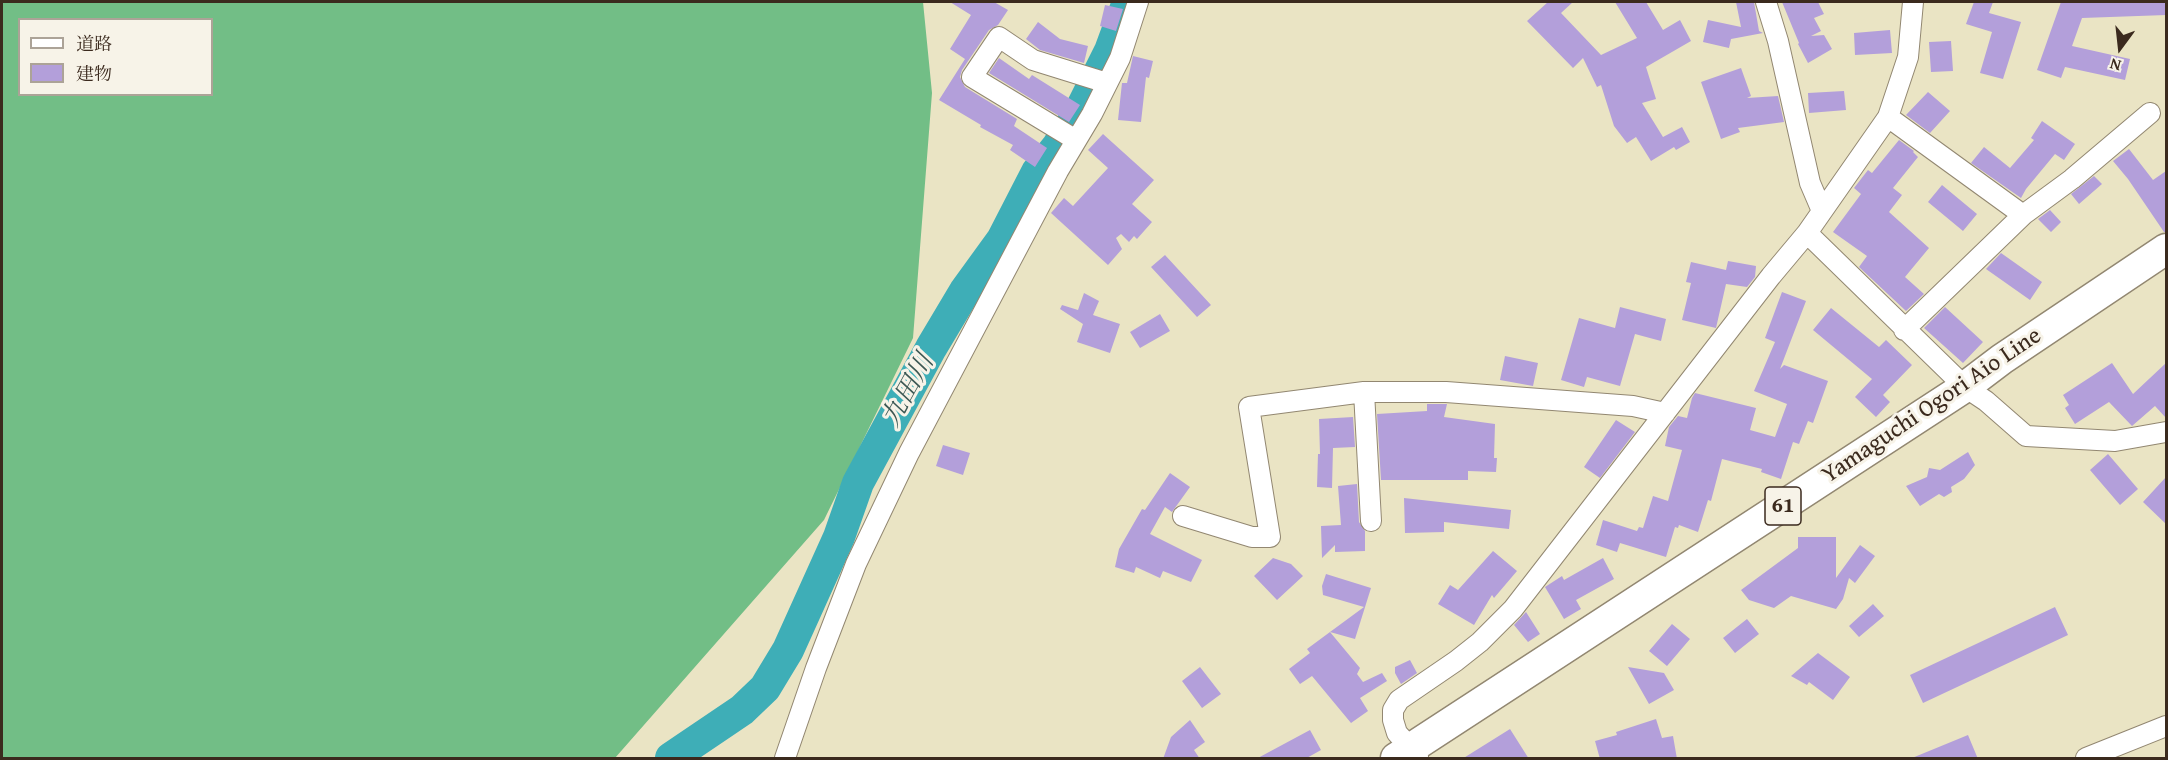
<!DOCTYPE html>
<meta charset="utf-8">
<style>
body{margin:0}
#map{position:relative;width:2168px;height:760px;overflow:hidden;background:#eae4c4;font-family:"Gentium Book Plus","Noto Serif JP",serif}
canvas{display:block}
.frame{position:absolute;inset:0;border:3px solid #3b2a1e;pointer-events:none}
.legend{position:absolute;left:18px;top:18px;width:195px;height:78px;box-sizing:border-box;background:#f7f3e8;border:2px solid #aca397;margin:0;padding:8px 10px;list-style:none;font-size:18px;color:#3b2a1e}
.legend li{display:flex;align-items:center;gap:12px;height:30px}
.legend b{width:30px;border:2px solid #aca397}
.north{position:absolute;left:2090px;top:18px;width:60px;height:60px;-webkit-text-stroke:4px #f7f3e8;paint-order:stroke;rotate:195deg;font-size:16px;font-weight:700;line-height:24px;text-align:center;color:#3b2a1e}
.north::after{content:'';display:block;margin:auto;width:21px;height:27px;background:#3b2a1e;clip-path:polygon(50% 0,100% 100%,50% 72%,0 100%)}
</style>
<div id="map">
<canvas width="2168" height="760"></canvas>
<div class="frame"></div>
<ul class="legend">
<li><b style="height:8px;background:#fff"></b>道路</li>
<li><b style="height:16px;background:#b39fda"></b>建物</li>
</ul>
<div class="north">N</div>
</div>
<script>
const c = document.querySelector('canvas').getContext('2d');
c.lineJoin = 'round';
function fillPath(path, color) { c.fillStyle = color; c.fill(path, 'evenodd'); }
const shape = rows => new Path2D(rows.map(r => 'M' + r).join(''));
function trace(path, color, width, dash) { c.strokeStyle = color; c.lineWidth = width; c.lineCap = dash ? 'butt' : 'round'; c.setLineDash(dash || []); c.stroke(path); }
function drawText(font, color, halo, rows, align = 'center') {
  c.font = font + ' "Gentium Book Plus","Noto Serif JP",serif'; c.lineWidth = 6; c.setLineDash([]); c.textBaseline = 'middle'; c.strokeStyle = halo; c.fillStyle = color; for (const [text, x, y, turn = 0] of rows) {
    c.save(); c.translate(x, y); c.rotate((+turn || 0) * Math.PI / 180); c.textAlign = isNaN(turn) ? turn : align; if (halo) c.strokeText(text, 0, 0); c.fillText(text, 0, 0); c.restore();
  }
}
fillPath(shape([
 [2,2,923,2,932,93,913,338,824,520,615,758,2,758],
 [20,20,212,20,212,94,20,94]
]), '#72be86');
trace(shape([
 [671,758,742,710,765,688,788,650,839,537,858,483,931,348,965,291,1002,240,1037,172,1057,147,1080,111,1110,51,1128,2]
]), '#3eaeb7', 32);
fillPath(shape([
 [950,2,994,2,1008,10,998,25,989,30,962,70,960,77,965,87,1017,119,1014,126,1047,148,1035,167,1010,150,1013,145,980,127,981,125,939,100,965,59,950,49,971,15],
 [1548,2,1573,2,1561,13,1601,55,1637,38,1615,2,1646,2,1663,30,1680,20,1691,41,1646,67,1656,99,1642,103,1663,137,1682,127,1690,142,1676,150,1674,147,1651,161,1636,137,1627,143,1614,126,1601,85,1597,87,1583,58,1573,68,1527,21],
 [1736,2,1754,2,1759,31,1763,33,1731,39,1729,48,1703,42,1708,20,1741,27],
 [1782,2,1818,2,1824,14,1814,18,1821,31,1811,36,1824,35,1832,49,1808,63,1798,44,1799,43],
 [1974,2,1993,2,1989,13,2021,22,2003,79,1980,73,1992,32,1966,24],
 [2061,2,2166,2,2166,15,2082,18,2072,46,2130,59,2125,80,2065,67,2061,78,2037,70],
 [1105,5,1123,9,1116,31,1100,26],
 [1038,22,1060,39,1088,46,1084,63,1040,50,1026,39],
 [1890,30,1892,53,1855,55,1854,33],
 [1951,41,1953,71,1931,72,1929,42],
 [1133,56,1153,61,1149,78,1146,77,1141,122,1118,120,1122,83,1127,83],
 [999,58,1029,79,1032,75,1080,105,1069,122,989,73],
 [1741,68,1751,96,1747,98,1778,96,1784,122,1738,128,1740,132,1721,139,1701,82],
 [1844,91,1846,110,1809,113,1808,93],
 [1928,92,1950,111,1930,133,1906,115],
 [2042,121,2075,144,2064,160,2055,154,2026,189,2021,198,1971,163,1984,147,2010,168,2034,140,2031,138],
 [1103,134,1154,180,1132,204,1152,222,1137,239,1134,236,1129,242,1121,234,1116,238,1122,249,1108,265,1051,213,1064,198,1073,206,1108,168,1088,150],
 [1899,140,1914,151,1913,152,1918,157,1893,188,1902,195,1889,212,1929,248,1905,277,1924,294,1906,311,1859,267,1867,256,1833,232,1861,194,1854,188,1868,170,1872,173],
 [2129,149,2153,180,2166,171,2166,232,2164,232,2128,179,2113,161],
 [2094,176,2102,184,2079,204,2071,194],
 [1942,185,1977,214,1963,231,1928,202],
 [2050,210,2061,222,2051,232,2038,219],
 [2001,253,2042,282,2030,300,1986,269],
 [1165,255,1211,305,1197,317,1151,267],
 [1728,261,1756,266,1755,277,1747,287,1726,284,1716,328,1682,320,1691,283,1686,282,1691,262,1726,270],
 [1782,292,1806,301,1780,369,1784,365,1828,381,1813,423,1808,421,1799,444,1793,442,1781,479,1761,472,1762,469,1722,459,1711,501,1708,500,1698,532,1679,525,1678,528,1675,527,1666,557,1620,543,1617,552,1596,545,1603,520,1637,531,1639,527,1643,528,1653,496,1668,501,1682,450,1665,446,1669,427,1678,416,1687,418,1692,398,1695,393,1756,408,1750,430,1775,437,1787,404,1754,391,1775,342,1765,338],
 [1084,293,1099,301,1093,315,1120,324,1110,353,1077,342,1083,324,1060,309,1062,305,1078,310],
 [1620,307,1666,319,1661,341,1635,334,1620,386,1587,377,1584,387,1561,380,1579,318,1615,328],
 [1945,307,1983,342,1963,363,1924,328],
 [1831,308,1879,347,1886,340,1912,365,1883,395,1890,402,1876,417,1855,397,1872,379,1813,330],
 [1160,314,1170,331,1140,348,1130,332],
 [1505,356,1538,363,1533,386,1500,380],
 [2112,363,2133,394,2166,363,2166,418,2155,406,2132,426,2109,402,2075,424,2065,408,2069,405,2063,395],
 [1427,404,1447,404,1444,417,1495,424,1494,458,1497,458,1496,472,1468,471,1468,480,1381,480,1377,414,1427,411],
 [1353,417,1355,447,1333,448,1332,488,1317,487,1318,454,1320,454,1319,419],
 [1616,420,1635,432,1600,478,1584,467],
 [943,445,970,453,963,475,936,466],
 [1968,452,1975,465,1964,479,1951,487,1952,492,1944,497,1939,494,1920,506,1906,486,1927,477,1929,468,1940,470],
 [2108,454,2138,489,2120,505,2090,470],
 [1170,473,1190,487,1172,512,1165,507,1150,534,1202,560,1191,582,1163,571,1160,578,1136,567,1134,573,1115,567,1119,549,1142,509,1145,510],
 [2166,477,2166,524,2143,502],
 [1357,484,1359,522,1365,531,1365,551,1335,552,1335,545,1322,558,1321,526,1341,525,1338,486],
 [1404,498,1511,510,1509,529,1444,522,1444,532,1405,533],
 [1798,537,1836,537,1836,578,1860,545,1875,556,1855,583,1849,578,1843,599,1836,609,1791,596,1774,608,1749,600,1741,590,1798,548],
 [1493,551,1517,571,1494,598,1492,595,1474,625,1438,604,1450,585,1458,590],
 [1273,558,1291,564,1303,576,1277,600,1254,576],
 [1603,558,1614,579,1576,600,1581,609,1564,619,1545,587,1562,576,1564,580],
 [1326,574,1371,588,1355,639,1330,632,1364,607,1323,595,1322,586],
 [1873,604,1884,616,1859,637,1849,626],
 [2055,607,2068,635,1923,703,1910,675],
 [1526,612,1540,634,1528,642,1514,625],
 [1747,619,1759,634,1735,653,1723,638],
 [1672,624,1690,639,1667,666,1649,651],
 [1330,632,1360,668,1357,674,1363,682,1382,673,1387,681,1360,698,1368,711,1351,723,1312,676,1300,684,1289,669,1310,653,1307,649],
 [1818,653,1850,677,1833,700,1809,682,1807,685,1791,676],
 [1410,660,1417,673,1401,684,1395,673,1395,667],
 [1200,667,1221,694,1202,708,1182,681],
 [1628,667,1664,673,1674,690,1649,704],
 [1656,719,1662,738,1673,736,1677,759,1600,759,1595,741,1617,735,1616,732],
 [1190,720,1205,742,1194,750,1200,759,1163,759,1171,737],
 [1510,729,1529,759,1462,759],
 [1310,730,1321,750,1305,759,1256,759],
 [1968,735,1978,759,1912,759,1912,758]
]), '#b39fda');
const street = shape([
 [1766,2,1778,41,1810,183,1822,211],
 [1888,117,2023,215,1904,330],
 [1076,140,972,77,999,37,1033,60,1107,83],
 [2023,215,2072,179,2150,113],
 [1807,233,1965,387,1986,401,2026,436,2115,441,2166,432],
 [1364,392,1371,521],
 [1183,516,1252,537,1270,537,1249,407,1364,392,1446,392,1633,406,1665,413],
 [1418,756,1397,733,1393,720,1393,710,1399,700,1456,661,1480,642,1513,609,1771,276,1807,233,1888,117,1908,57,1913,2],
 [785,758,816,668,856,564,909,453,1058,171,1092,114,1120,58,1138,2],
 [2086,758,2166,726]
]);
const primary = shape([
 [1396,758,1965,387,2002,359,2166,249]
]);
trace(street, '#928771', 22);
trace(primary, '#928771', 33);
trace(street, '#fff', 20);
trace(primary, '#fff', 30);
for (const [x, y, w] of [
 [1783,506,36]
]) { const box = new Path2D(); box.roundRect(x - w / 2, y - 19, w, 38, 4.5); c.fillStyle = '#f7f3e8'; c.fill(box); trace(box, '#3b2a1e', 1.5); }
drawText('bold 22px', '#3b2a1e', null, [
 ["61",1783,506]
]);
drawText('24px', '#3b2a1e', '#f7f3e8', [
 ["Yamaguchi Ogori Aio Line",1932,406,-34]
]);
drawText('italic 26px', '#3c5854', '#f7f3e8', [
 ["九田川",909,391,-61]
]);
</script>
